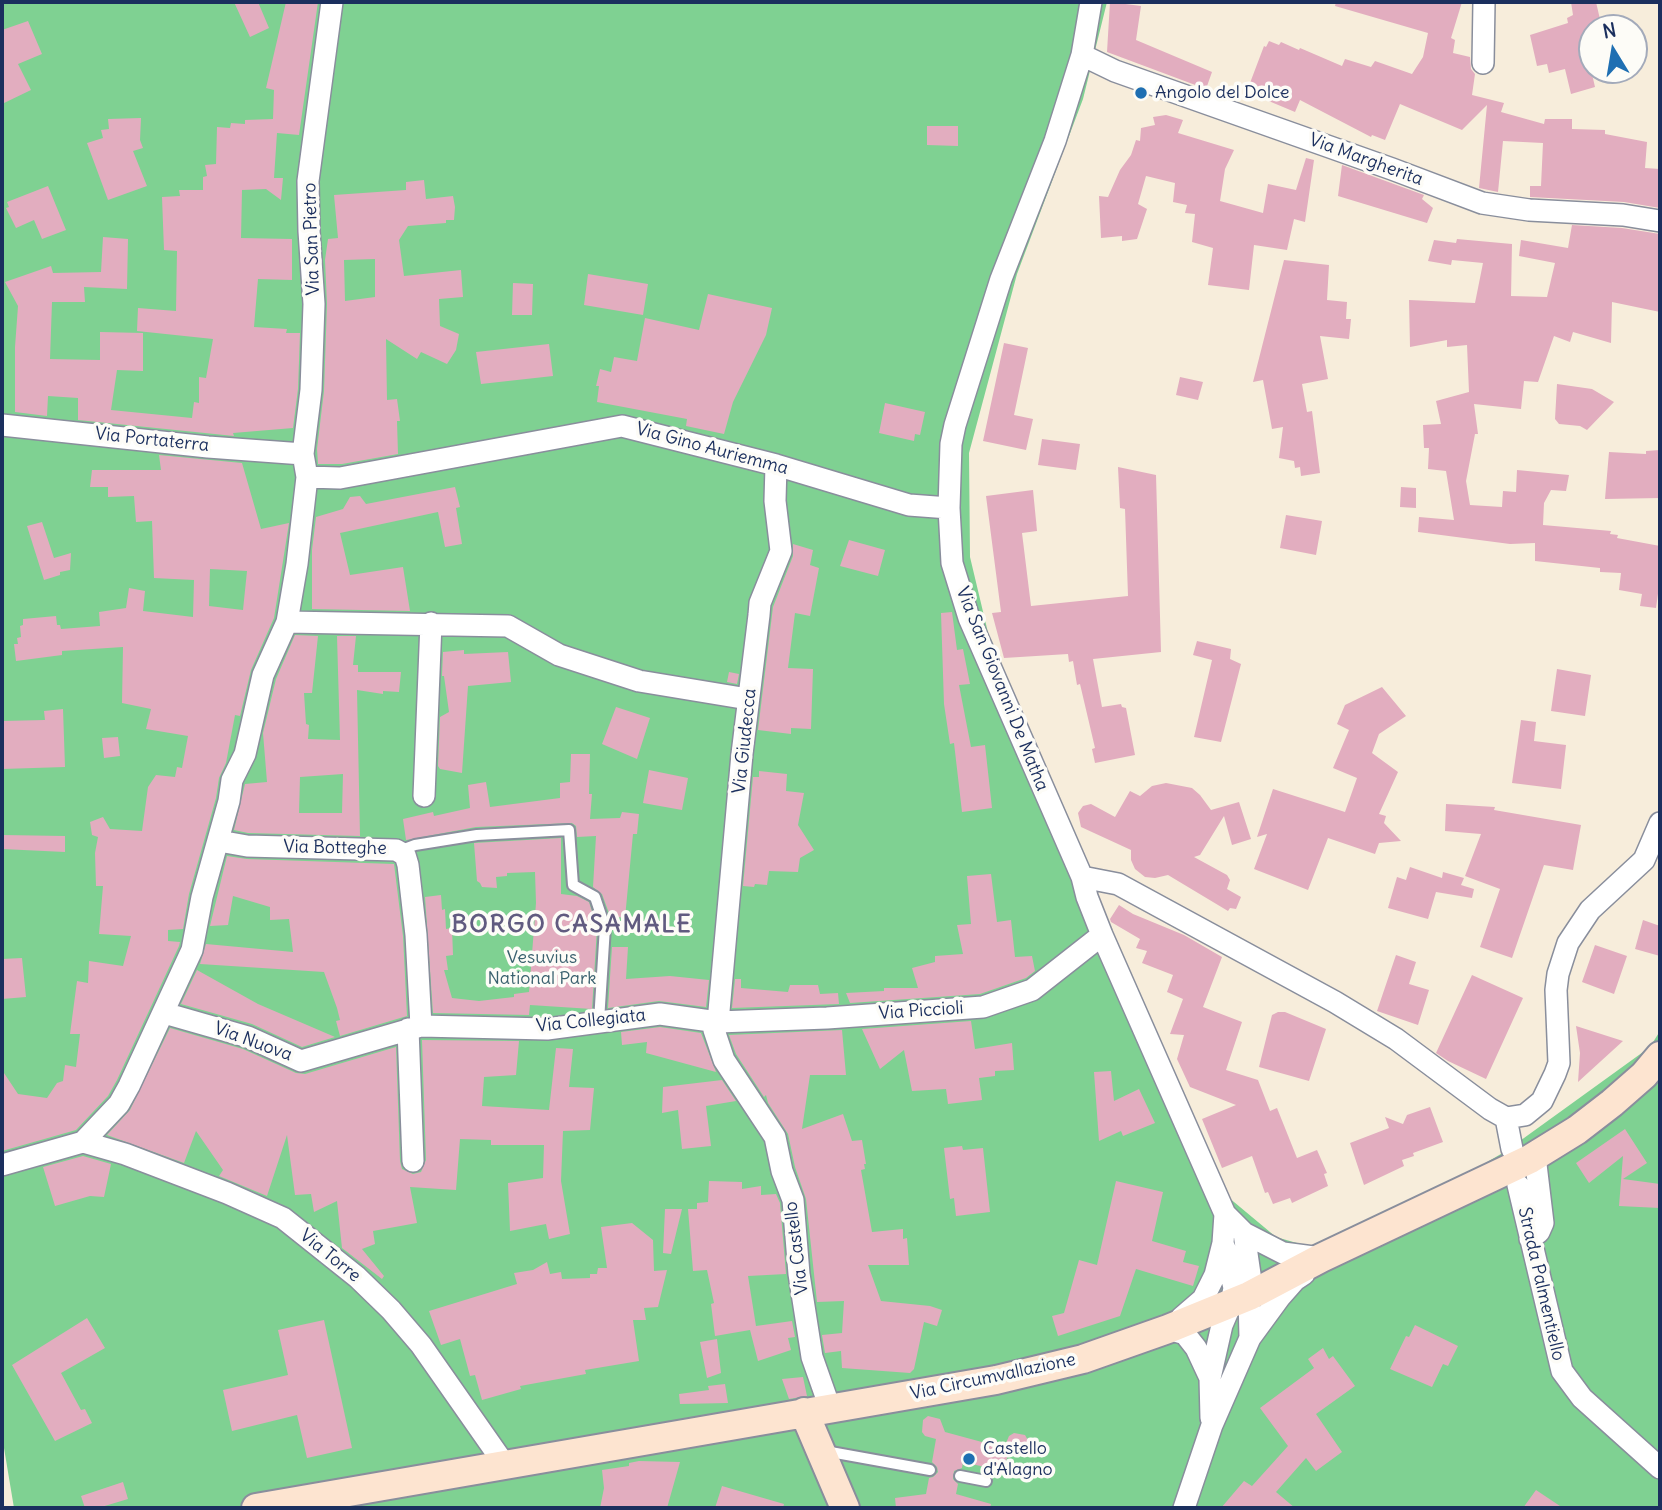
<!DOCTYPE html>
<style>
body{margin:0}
#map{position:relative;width:1662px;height:1510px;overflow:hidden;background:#f7eddb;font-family:Delius,sans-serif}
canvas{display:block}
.frame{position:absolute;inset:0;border:4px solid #1b2f5e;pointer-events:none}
.north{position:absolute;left:1578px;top:14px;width:70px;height:70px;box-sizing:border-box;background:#fdfcf7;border:2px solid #a3aaba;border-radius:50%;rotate:349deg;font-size:19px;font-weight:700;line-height:28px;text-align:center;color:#1b2f5e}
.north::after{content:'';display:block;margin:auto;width:24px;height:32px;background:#1f6fb2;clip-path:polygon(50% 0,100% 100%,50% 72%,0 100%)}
</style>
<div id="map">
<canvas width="1662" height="1510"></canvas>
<div class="frame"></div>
<div class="north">N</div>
</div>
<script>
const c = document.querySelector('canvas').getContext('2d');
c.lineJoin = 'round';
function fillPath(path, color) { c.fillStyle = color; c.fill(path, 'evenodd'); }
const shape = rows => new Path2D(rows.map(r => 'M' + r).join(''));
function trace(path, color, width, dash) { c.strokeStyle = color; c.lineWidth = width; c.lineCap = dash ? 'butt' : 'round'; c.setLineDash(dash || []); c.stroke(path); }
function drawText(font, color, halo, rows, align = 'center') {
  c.font = font + ' Delius,sans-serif'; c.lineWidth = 7; c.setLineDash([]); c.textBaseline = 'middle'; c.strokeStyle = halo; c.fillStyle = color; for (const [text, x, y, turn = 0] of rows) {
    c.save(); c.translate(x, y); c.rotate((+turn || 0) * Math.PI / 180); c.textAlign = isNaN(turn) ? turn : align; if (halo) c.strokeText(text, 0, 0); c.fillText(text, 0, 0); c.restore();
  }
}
fillPath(shape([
 [2,2,1107,2,1083,99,1017,274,969,453,970,557,990,641,1222,1192,1276,1237,1321,1250,1322,1242,1465,1175,1506,1151,1650,1047,1660,1031,1660,1508,14,1508,2,1436]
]), '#7fd192');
fillPath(shape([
 [234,2,258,2,269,28,250,37],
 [286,2,318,2,299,135,277,133,274,178,283,178,281,200,266,189,242,190,241,238,292,239,292,280,258,279,254,327,287,329,286,333,300,333,298,389,293,428,233,433,234,436,78,420,78,398,48,396,47,416,15,412,15,347,18,306,5,282,51,266,53,273,101,272,103,237,128,239,127,289,84,287,85,302,52,302,50,359,100,360,100,332,143,333,143,371,117,370,111,410,192,418,194,402,199,403,199,377,206,378,213,339,137,331,138,308,176,311,177,251,164,250,162,197,180,196,179,190,203,190,203,177,207,176,205,165,216,164,217,127,230,128,231,123,245,124,245,120,273,119,274,90,266,88],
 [1110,2,1141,6,1136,40,1212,72,1206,89,1107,52],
 [1336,2,1462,2,1451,38,1455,40,1453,53,1470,57,1471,69,1475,74,1472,95,1504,103,1501,112,1544,124,1545,119,1572,119,1572,129,1605,130,1605,134,1647,142,1645,168,1660,169,1660,208,1624,202,1530,197,1530,186,1541,186,1543,143,1503,141,1498,192,1479,188,1487,105,1462,130,1400,104,1385,140,1372,135,1371,137,1300,100,1295,112,1252,94,1255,85,1250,83,1264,46,1266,47,1269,41,1279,45,1281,42,1299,50,1300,48,1342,66,1345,59,1371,67,1375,61,1412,74,1423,57,1428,33,1335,6],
 [1571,2,1596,2,1602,28,1592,28,1592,74,1595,87,1571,94,1565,69,1549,73,1547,64,1537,66,1530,35,1568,23,1567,18,1573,15],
 [28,21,42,54,18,64,31,90,2,104,2,30],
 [1166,115,1183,120,1178,133,1234,150,1225,169,1220,201,1263,213,1268,184,1296,190,1306,158,1314,160,1305,222,1294,219,1287,250,1254,245,1249,290,1208,285,1213,248,1192,242,1195,214,1185,213,1187,205,1173,202,1175,183,1146,176,1138,204,1147,209,1137,239,1122,241,1122,236,1101,238,1099,196,1108,197,1120,170,1131,155,1136,140,1140,141,1141,128,1155,125,1153,117],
 [141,118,140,140,143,148,133,151,147,186,108,200,87,143,103,138,101,130,109,129,108,119],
 [927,126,958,126,958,146,927,145],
 [1342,165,1424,195,1422,199,1433,208,1427,223,1338,196],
 [424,180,426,199,453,196,455,207,454,220,446,220,446,223,408,226,399,240,404,276,461,270,463,297,439,299,440,326,459,334,456,350,447,364,421,352,417,359,386,339,387,400,397,399,400,421,397,421,398,454,342,464,318,464,317,449,324,391,327,304,325,260,328,239,338,238,334,195,406,190,406,182],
 [375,259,375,297,345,301,344,260],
 [48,186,66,230,42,239,34,220,16,228,6,208,9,207,7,202],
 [1572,225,1622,228,1660,234,1660,312,1612,302,1611,343,1573,332,1570,342,1554,336,1538,382,1524,381,1521,409,1474,404,1478,434,1475,434,1466,481,1470,505,1502,507,1503,491,1516,492,1517,470,1569,475,1566,491,1551,490,1544,503,1543,525,1611,531,1610,534,1618,535,1617,538,1660,546,1660,579,1656,608,1640,606,1642,594,1619,590,1621,573,1600,572,1600,568,1535,561,1535,543,1510,544,1418,532,1419,517,1454,520,1446,471,1428,469,1429,448,1424,448,1423,425,1441,424,1436,401,1469,392,1467,345,1447,347,1447,340,1410,347,1409,300,1475,303,1483,263,1452,260,1451,265,1428,261,1434,240,1456,243,1457,239,1512,244,1511,296,1547,297,1555,263,1519,256,1521,240,1568,248],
 [1284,260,1329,265,1327,300,1347,302,1346,319,1351,319,1349,339,1320,336,1328,379,1302,384,1307,412,1312,411,1320,473,1301,476,1300,467,1295,468,1294,461,1279,458,1283,427,1272,429,1263,380,1253,382],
 [588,274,648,284,643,315,584,305],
 [513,283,533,284,532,315,512,315],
 [708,294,772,308,766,335,733,402,724,434,686,426,687,419,597,402,599,386,596,386,600,369,611,372,614,357,637,361,645,318,699,330],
 [1004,343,1028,348,1014,415,1033,419,1026,450,983,441],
 [549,344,553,376,481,384,476,352],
 [1180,377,1203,382,1198,400,1176,395],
 [1557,384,1592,389,1614,402,1587,430,1580,426,1559,424,1555,419],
 [885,403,925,412,920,435,915,434,914,441,879,433],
 [1042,439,1080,444,1076,470,1038,465],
 [1660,450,1660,498,1605,499,1609,452,1646,454,1646,451],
 [159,455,242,463,261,529,289,523,274,618,251,670,240,716,235,715,226,763,219,778,216,798,189,894,183,929,168,930,168,941,180,942,179,946,117,1080,108,1096,76,1130,2,1151,2,1070,18,1094,47,1098,57,1083,63,1081,65,1065,76,1067,80,1034,70,1034,77,981,88,983,89,961,123,966,131,936,99,934,103,886,96,886,95,853,98,837,92,835,90,822,103,817,110,829,142,831,148,787,156,775,175,777,177,767,182,768,188,736,146,729,151,709,122,703,123,647,62,651,62,655,16,661,14,644,18,644,17,638,21,637,20,626,23,625,23,619,56,616,57,625,60,625,61,629,100,626,99,612,126,608,129,588,145,591,143,611,193,617,194,580,154,578,152,521,136,522,134,496,108,497,108,487,90,487,92,470,161,470],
 [210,569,247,571,243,610,209,606],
 [1118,467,1156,475,1161,652,1093,659,1102,707,1121,704,1122,707,1126,708,1135,755,1095,763,1092,749,1095,748,1080,684,1077,685,1073,661,1069,662,1068,654,1004,658,992,613,1001,612,986,496,1033,490,1037,531,1022,533,1031,606,1128,596,1125,509,1120,508],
 [455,487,460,507,456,508,462,544,445,547,438,512,340,533,350,575,403,567,410,611,312,609,312,550,316,517,343,509,350,497,360,496,366,504],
 [1401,487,1416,488,1416,508,1400,507],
 [1286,515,1322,521,1316,555,1280,548],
 [42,522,54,558,71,553,70,570,60,572,60,575,44,580,27,526],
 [849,540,885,550,878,576,840,566],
 [793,544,813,550,810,565,819,568,810,616,795,613,788,668,813,669,811,729,791,728,791,734,758,730,773,607,793,556],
 [952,612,957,650,963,649,970,684,959,685,971,747,985,745,992,808,962,812,954,743,950,744,944,704,941,613],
 [295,635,318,636,312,693,304,693,306,724,309,725,308,739,340,740,337,636,356,636,353,665,358,665,358,672,401,672,399,692,383,691,383,694,357,690,360,836,248,833,234,830,245,784,267,782,263,733,276,679],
 [343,774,342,813,299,813,300,777],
 [1197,641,1231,649,1230,659,1241,664,1221,742,1194,737,1212,660,1193,655],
 [464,650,464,654,508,652,511,682,468,686,462,773,440,769,438,766,440,717,449,712,444,676,442,676,443,652],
 [1557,669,1591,675,1585,716,1551,711],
 [729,672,739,674,737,684,727,682],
 [1382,687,1406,716,1379,734,1372,753,1398,772,1379,814,1386,816,1384,823,1401,841,1379,843,1375,854,1328,838,1308,890,1254,869,1267,834,1257,837,1273,789,1345,812,1357,778,1333,768,1349,730,1337,724,1345,705],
 [616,707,650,718,637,759,602,744],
 [63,709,65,767,2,769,2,721,45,720,44,711],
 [1521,720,1536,722,1534,741,1566,745,1561,789,1512,783],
 [118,737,120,756,104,758,102,738],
 [571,754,590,754,589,794,592,794,590,819,620,818,622,812,639,814,637,834,633,834,625,918,610,916,602,894,593,887,596,836,577,837,576,826,572,823,476,827,406,840,403,819,433,812,434,816,470,808,468,785,486,782,490,807,560,798,560,783,570,782],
 [649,770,688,778,682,810,643,803],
 [759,771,787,774,786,791,804,793,798,825,814,850,800,858,798,872,769,871,767,885,755,884,754,887,743,886,753,777,759,777],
 [1166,783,1192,788,1200,795,1211,810,1239,802,1251,839,1232,845,1224,816,1200,855,1194,857,1227,875,1230,880,1227,889,1241,897,1236,909,1230,908,1228,911,1168,875,1155,878,1145,877,1135,869,1131,860,1131,850,1081,827,1078,813,1083,806,1091,804,1115,817,1130,791,1140,796,1152,786],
 [1446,804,1495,807,1494,810,1581,825,1573,870,1544,865,1512,958,1480,947,1500,889,1465,876,1481,834,1445,831],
 [2,835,65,836,65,852,2,849],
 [561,838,561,894,577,896,589,902,597,928,592,1009,530,1005,529,1015,433,1013,425,897,441,895,442,910,445,909,446,929,452,928,453,955,446,956,448,970,444,970,452,998,479,1001,514,997,514,994,529,992,536,903,535,872,507,873,507,876,496,877,497,888,482,887,480,883,477,881,474,843],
 [227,856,247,859,394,864,403,936,407,1016,340,1036,336,1021,340,1020,337,1008,324,972,200,964,206,944,293,952,289,919,270,920,270,907,233,896,228,925,210,926],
 [1410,867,1442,878,1443,872,1464,878,1461,885,1474,889,1472,898,1436,892,1428,919,1388,908,1397,877,1406,880],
 [991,874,997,922,1011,920,1015,957,1032,956,1035,971,1026,978,980,994,850,1003,846,993,884,991,884,988,918,988,912,968,935,962,935,956,963,954,957,925,971,924,967,876],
 [1119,905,1133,914,1184,935,1222,957,1203,1007,1242,1022,1226,1070,1258,1080,1270,1111,1277,1108,1297,1158,1317,1150,1327,1173,1324,1174,1328,1186,1292,1203,1290,1198,1273,1204,1268,1192,1265,1193,1252,1156,1222,1168,1202,1119,1236,1105,1190,1087,1177,1059,1184,1035,1170,1034,1183,999,1167,992,1173,975,1142,963,1147,951,1136,948,1140,939,1111,922,1110,919],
 [1643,920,1660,926,1660,956,1635,949],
 [1595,945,1627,956,1614,994,1582,982],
 [612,947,628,947,626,979,670,976,709,980,706,1007,659,1001,608,1008],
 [1396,955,1416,962,1409,984,1429,990,1418,1025,1377,1011],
 [22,958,26,997,2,999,2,959],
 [197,970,258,1004,335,1037,302,1047,252,1024,181,1004],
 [1472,975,1523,998,1486,1079,1448,1061,1436,1053],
 [735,979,741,979,741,988,788,992,790,985,818,985,820,994,838,993,839,1004,732,1008],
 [1278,1012,1285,1012,1326,1029,1309,1081,1259,1067,1272,1015],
 [971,1021,975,1049,1012,1043,1014,1070,995,1071,995,1076,979,1078,982,1100,948,1104,946,1089,912,1091,904,1050,880,1069,862,1029],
 [1576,1026,1623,1041,1578,1082,1580,1053],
 [660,1027,701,1033,716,1072,646,1053,647,1042,622,1045,621,1032],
 [170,1028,243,1049,296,1073,305,1074,396,1047,400,1161,402,1169,413,1174,421,1172,426,1160,422,1040,519,1041,516,1075,484,1077,482,1106,549,1110,556,1048,573,1049,569,1087,594,1088,590,1130,563,1131,561,1181,570,1234,549,1239,546,1224,510,1231,508,1183,543,1178,544,1145,491,1145,491,1140,460,1139,456,1190,410,1187,417,1223,373,1231,375,1244,362,1249,384,1276,382,1279,342,1248,337,1201,314,1212,311,1194,295,1195,287,1135,267,1196,219,1176,223,1170,196,1131,184,1163,107,1135,130,1110],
 [842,1030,846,1075,810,1075,802,1129,843,1114,852,1141,862,1140,866,1164,864,1164,865,1169,861,1170,872,1232,903,1229,903,1239,907,1238,909,1265,868,1265,881,1301,930,1306,942,1310,937,1326,924,1322,914,1369,910,1373,842,1368,841,1351,825,1353,822,1335,842,1333,844,1301,817,1302,806,1199,795,1167,788,1134,768,1103,766,1095,764,1097,736,1054,729,1035],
 [1111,1071,1114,1101,1139,1089,1155,1123,1123,1136,1121,1131,1099,1141,1094,1072],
 [722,1080,736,1101,706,1106,711,1146,682,1149,678,1110,662,1113,663,1087],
 [1430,1107,1443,1142,1413,1153,1414,1156,1402,1160,1404,1166,1364,1185,1350,1143,1389,1128,1385,1117,1403,1124,1407,1115],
 [1625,1129,1647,1163,1623,1179,1660,1184,1660,1208,1619,1206,1623,1156,1589,1183,1576,1163],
 [962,1146,963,1150,983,1148,990,1212,956,1216,954,1198,950,1199,944,1148],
 [83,1156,111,1164,104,1197,90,1196,55,1206,43,1167],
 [709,1181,742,1182,742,1189,761,1186,761,1195,776,1194,780,1203,786,1274,748,1276,756,1326,792,1321,795,1337,788,1338,791,1350,758,1361,750,1330,715,1336,711,1304,714,1303,707,1270,693,1271,688,1209,697,1209,697,1203,708,1202],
 [1116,1181,1163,1192,1152,1241,1186,1251,1183,1262,1199,1266,1193,1286,1136,1269,1120,1316,1058,1336,1052,1316,1064,1313,1079,1260,1097,1265],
 [665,1209,682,1209,671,1254,663,1253],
 [632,1223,653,1240,654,1271,667,1270,658,1307,644,1308,646,1320,633,1320,639,1361,585,1370,586,1374,520,1386,521,1389,482,1400,475,1375,470,1376,460,1339,441,1345,429,1311,517,1284,514,1273,533,1270,547,1262,550,1274,561,1272,562,1279,590,1278,590,1274,597,1274,598,1268,607,1268,601,1227],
 [87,1318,105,1348,61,1373,81,1410,85,1409,92,1423,55,1441,12,1365],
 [324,1320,352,1448,307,1458,297,1415,232,1431,223,1390,288,1375,278,1330],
 [1415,1325,1458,1346,1448,1366,1443,1364,1432,1387,1390,1369,1406,1336,1409,1337],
 [717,1339,721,1373,707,1378,700,1342],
 [1323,1348,1329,1359,1333,1356,1355,1386,1316,1414,1342,1452,1316,1471,1306,1458,1276,1492,1295,1508,1221,1508,1244,1481,1252,1486,1288,1446,1260,1408,1314,1368,1308,1359],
 [803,1377,807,1396,789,1399,782,1379],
 [725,1384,728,1403,680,1404,679,1394,709,1390,708,1386],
 [928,1416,940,1419,945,1432,1004,1448,1009,1436,1014,1433,1025,1435,1029,1442,1024,1453,1019,1455,1009,1453,1002,1471,963,1462,962,1468,954,1471,953,1479,958,1484,956,1494,991,1504,990,1508,896,1508,895,1498,926,1494,929,1478,933,1477,938,1472,937,1467,932,1462,936,1439,925,1436,922,1432,923,1420],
 [639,1461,680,1462,667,1508,600,1508,604,1488,602,1470,629,1466,629,1463],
 [123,1482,128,1499,98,1508,85,1508,81,1496],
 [722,1486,784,1504,783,1508,715,1508],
 [1536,1490,1563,1508,1523,1508]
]), '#e2adbf');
const lane = shape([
 [399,851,415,845,477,835,569,830,573,885,595,897,605,927,599,1021],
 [825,1451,930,1470],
 [960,1476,986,1481]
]);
const street = shape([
 [1091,2,1082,55,1055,141,1001,279,955,425,951,444,949,508,952,563,969,618,1082,877,1087,897,1102,935,1225,1214,1223,1243,1215,1275,1203,1299,1181,1318],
 [1082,55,1115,71,1392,169,1482,203,1529,210,1623,215,1660,221],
 [1483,63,1484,2],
 [2,425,208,447,303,454],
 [776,465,775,501,781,551,760,603,759,615,742,754,718,1022,714,1030,724,1060,775,1137,782,1171,793,1200,799,1274,812,1357,830,1408],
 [307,477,340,478,622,426,776,465,909,505,949,508],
 [287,622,508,626,559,655,639,681,748,699],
 [424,796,431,623],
 [219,841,247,846,396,850,405,855,408,865,416,935,421,1026],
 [1082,877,1118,884,1335,1002,1396,1039,1490,1109,1506,1118],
 [164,1013,248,1037,301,1061,421,1026,547,1029,660,1014,718,1022,827,1018,983,1007,1032,990,1102,935],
 [408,1029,413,1161],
 [1506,1118,1525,1115,1542,1101,1555,1074,1559,1063,1556,990,1558,974,1568,943,1590,910,1644,860,1660,823],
 [1506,1118,1512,1149],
 [83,1142,125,1154,227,1193,283,1218,357,1277,391,1310,421,1345,505,1465],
 [2,1165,83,1142,119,1104,129,1086,192,950,202,897,229,801,232,780,245,754,263,675,287,622,297,564,307,477,303,454,311,390,314,304,309,231,308,181,332,2],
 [1518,1185,1562,1371,1582,1398,1660,1468],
 [1225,1214,1244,1233,1283,1253,1321,1258],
 [1244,1233,1251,1281,1249,1296,1250,1338],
 [1530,1239,1539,1232,1543,1223,1535,1156],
 [1168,1329,1185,1334,1196,1348,1210,1378],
 [1211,1418,1210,1378,1222,1325,1231,1304,1234,1288,1225,1248],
 [1184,1508,1212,1425,1250,1338,1280,1297,1295,1280,1304,1274]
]);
const secondary = shape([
 [804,1412,845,1508],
 [256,1508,996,1380,1083,1359,1168,1329,1249,1296,1321,1258,1530,1159,1577,1130,1612,1103,1644,1075,1660,1056]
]);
trace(lane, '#898e9c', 14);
trace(street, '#898e9c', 24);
trace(secondary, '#898e9c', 32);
trace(lane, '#fff', 10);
trace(street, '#fff', 21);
trace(secondary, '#fde4d0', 28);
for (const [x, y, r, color] of [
 [1141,93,7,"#1f6fb2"],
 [969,1459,7,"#1f6fb2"]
]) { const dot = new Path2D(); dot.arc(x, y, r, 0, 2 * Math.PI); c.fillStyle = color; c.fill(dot); trace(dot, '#fdfcf7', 2.5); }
drawText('18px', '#1b2f5e', '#fdfcf7', [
 ["Angolo del Dolce",1155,93],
 ["Castello",983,1449],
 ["d'Alagno",983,1470]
], 'left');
drawText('18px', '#1b2f5e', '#fdfcf7', [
 ["Via Margherita",1366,160,20],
 ["Via San Pietro",312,239,-92],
 ["Via Portaterra",152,440,6],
 ["Via Gino Auriemma",712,449,15],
 ["Via San Giovanni De Matha",1002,689,68],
 ["Via Giudecca",745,741,-84],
 ["Via Botteghe",335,848,1],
 ["Via Piccioli",921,1011,-4],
 ["Via Collegiata",591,1021,-6],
 ["Via Nuova",253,1042,20],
 ["Via Castello",797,1248,-97],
 ["Via Torre",330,1256,39],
 ["Strada Palmentiello",1541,1284,77],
 ["Via Circumvallazione",993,1377,-12]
]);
drawText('18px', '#39606e', '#fdfcf7', [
 ["Vesuvius",542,958],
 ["National Park",542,979]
]);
c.letterSpacing = '2px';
drawText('bold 24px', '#615b80', '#fdfcf7', [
 ["BORGO CASAMALE",572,925]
]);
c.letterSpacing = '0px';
</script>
